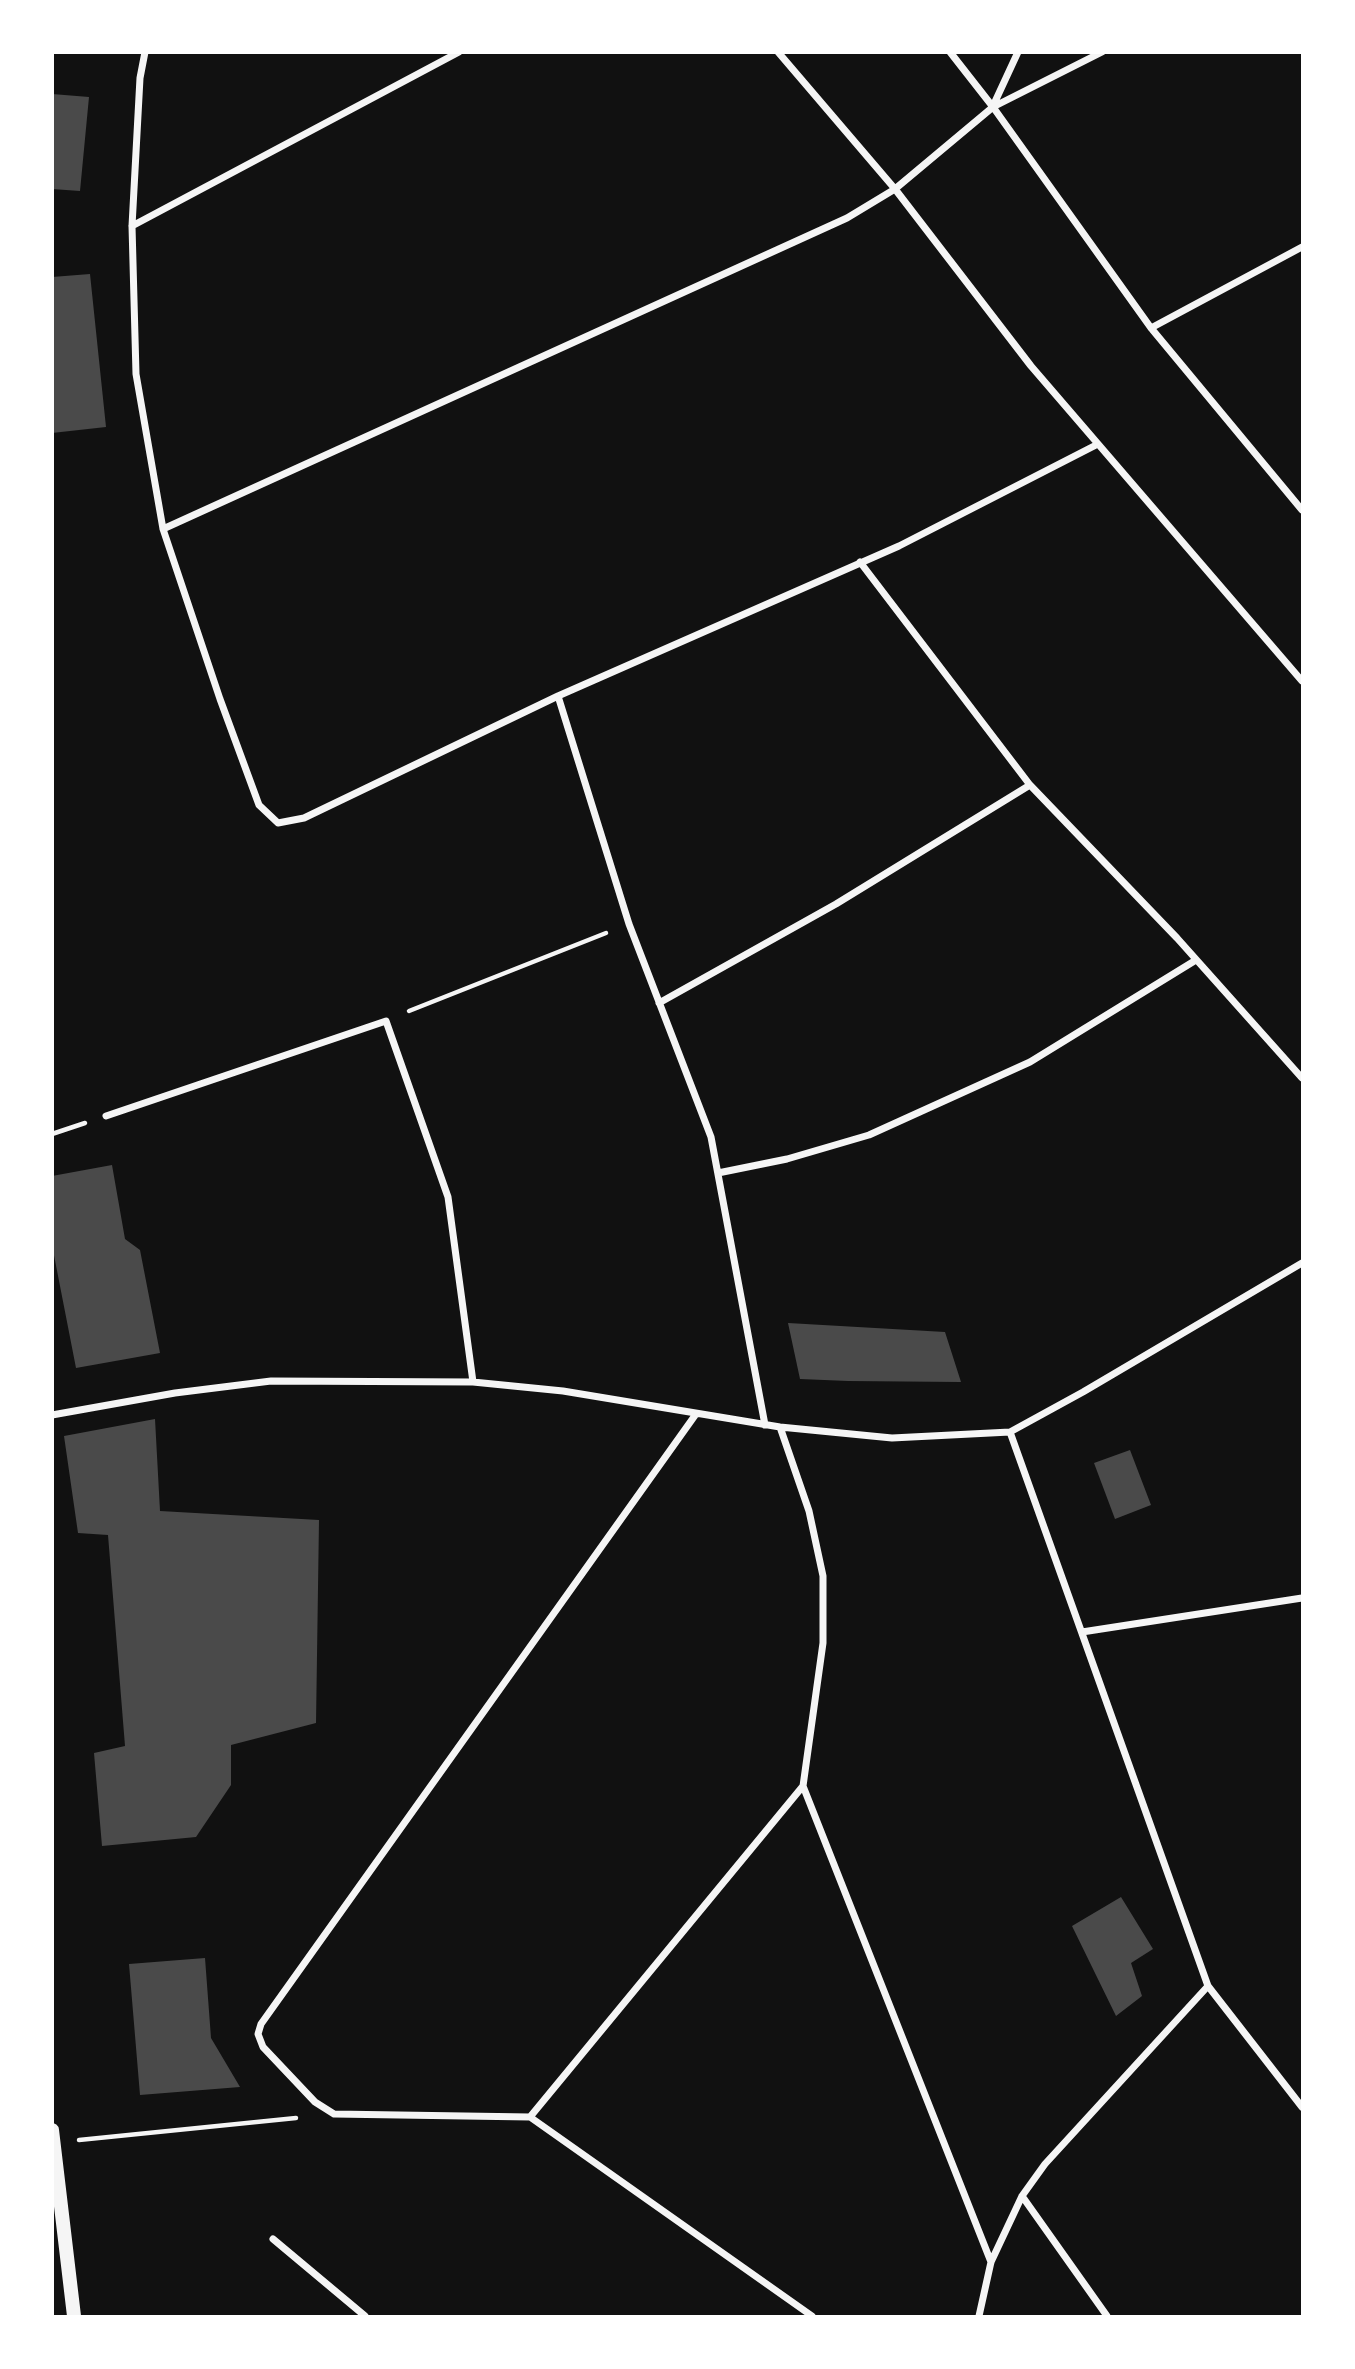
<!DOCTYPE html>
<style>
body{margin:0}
#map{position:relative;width:1355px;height:2369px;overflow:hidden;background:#111;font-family:"DM Sans",sans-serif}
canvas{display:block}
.frame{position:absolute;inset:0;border:54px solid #fff;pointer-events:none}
</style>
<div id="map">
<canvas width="1355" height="2369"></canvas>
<div class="frame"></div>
</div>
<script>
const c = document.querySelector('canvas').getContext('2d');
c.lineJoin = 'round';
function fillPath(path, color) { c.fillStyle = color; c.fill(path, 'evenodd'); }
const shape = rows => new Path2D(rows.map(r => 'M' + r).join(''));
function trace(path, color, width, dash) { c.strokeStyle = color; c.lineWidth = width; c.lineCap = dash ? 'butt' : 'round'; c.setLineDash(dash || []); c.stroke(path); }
fillPath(shape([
 [52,94,89,97,80,191,52,189],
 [90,274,106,427,52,433,52,277],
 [112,1165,125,1239,140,1250,160,1353,76,1368,52,1245,52,1176],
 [788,1323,945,1332,961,1382,848,1381,800,1379],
 [155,1419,160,1511,319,1520,316,1723,231,1745,231,1785,196,1837,102,1846,94,1753,125,1746,108,1535,78,1533,64,1436],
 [1130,1450,1151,1505,1115,1519,1094,1463],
 [1121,1897,1153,1949,1131,1963,1142,1996,1116,2016,1072,1926],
 [205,1958,211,2038,240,2087,140,2095,129,1964]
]), '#4a4a4a');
trace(shape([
 [409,1011,606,933],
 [52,1134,85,1123],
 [79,2140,296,2118]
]), '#f5f5f5', 4.5);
trace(shape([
 [145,52,140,78,132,226,136,374,163,529,220,699,259,805,278,823,304,818,558,696,899,546,1098,444],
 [778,52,895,189,1031,366,1302,681],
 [950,52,993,107,1151,328,1302,510],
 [993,106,1018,52],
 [132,226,459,52],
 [1151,328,1302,247],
 [163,529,847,218,895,189,993,107,1102,52],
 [860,562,1030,785,1177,938,1302,1078],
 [558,696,629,924,711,1137,765,1425],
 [659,1003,836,904,1030,785],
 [106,1116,386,1021,448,1197,473,1382],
 [718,1173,787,1159,869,1135,1030,1062,1196,960],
 [696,1414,261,2024,258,2034,263,2047,315,2102,334,2114,530,2117,803,1786,823,1643,823,1576,809,1511,780,1427],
 [52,1415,175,1393,271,1381,473,1382,563,1391,780,1427,892,1438,1010,1432,1083,1392,1302,1263],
 [1010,1432,1208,1986,1302,2107],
 [1082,1632,1302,1598],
 [803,1786,991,2262],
 [530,2117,812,2316],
 [1022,2196,1107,2316],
 [273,2239,365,2316],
 [979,2316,991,2262,1022,2196,1045,2164,1208,1986]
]), '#f5f5f5', 7);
trace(shape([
 [52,2130,74,2316]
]), '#f5f5f5', 14);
</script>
